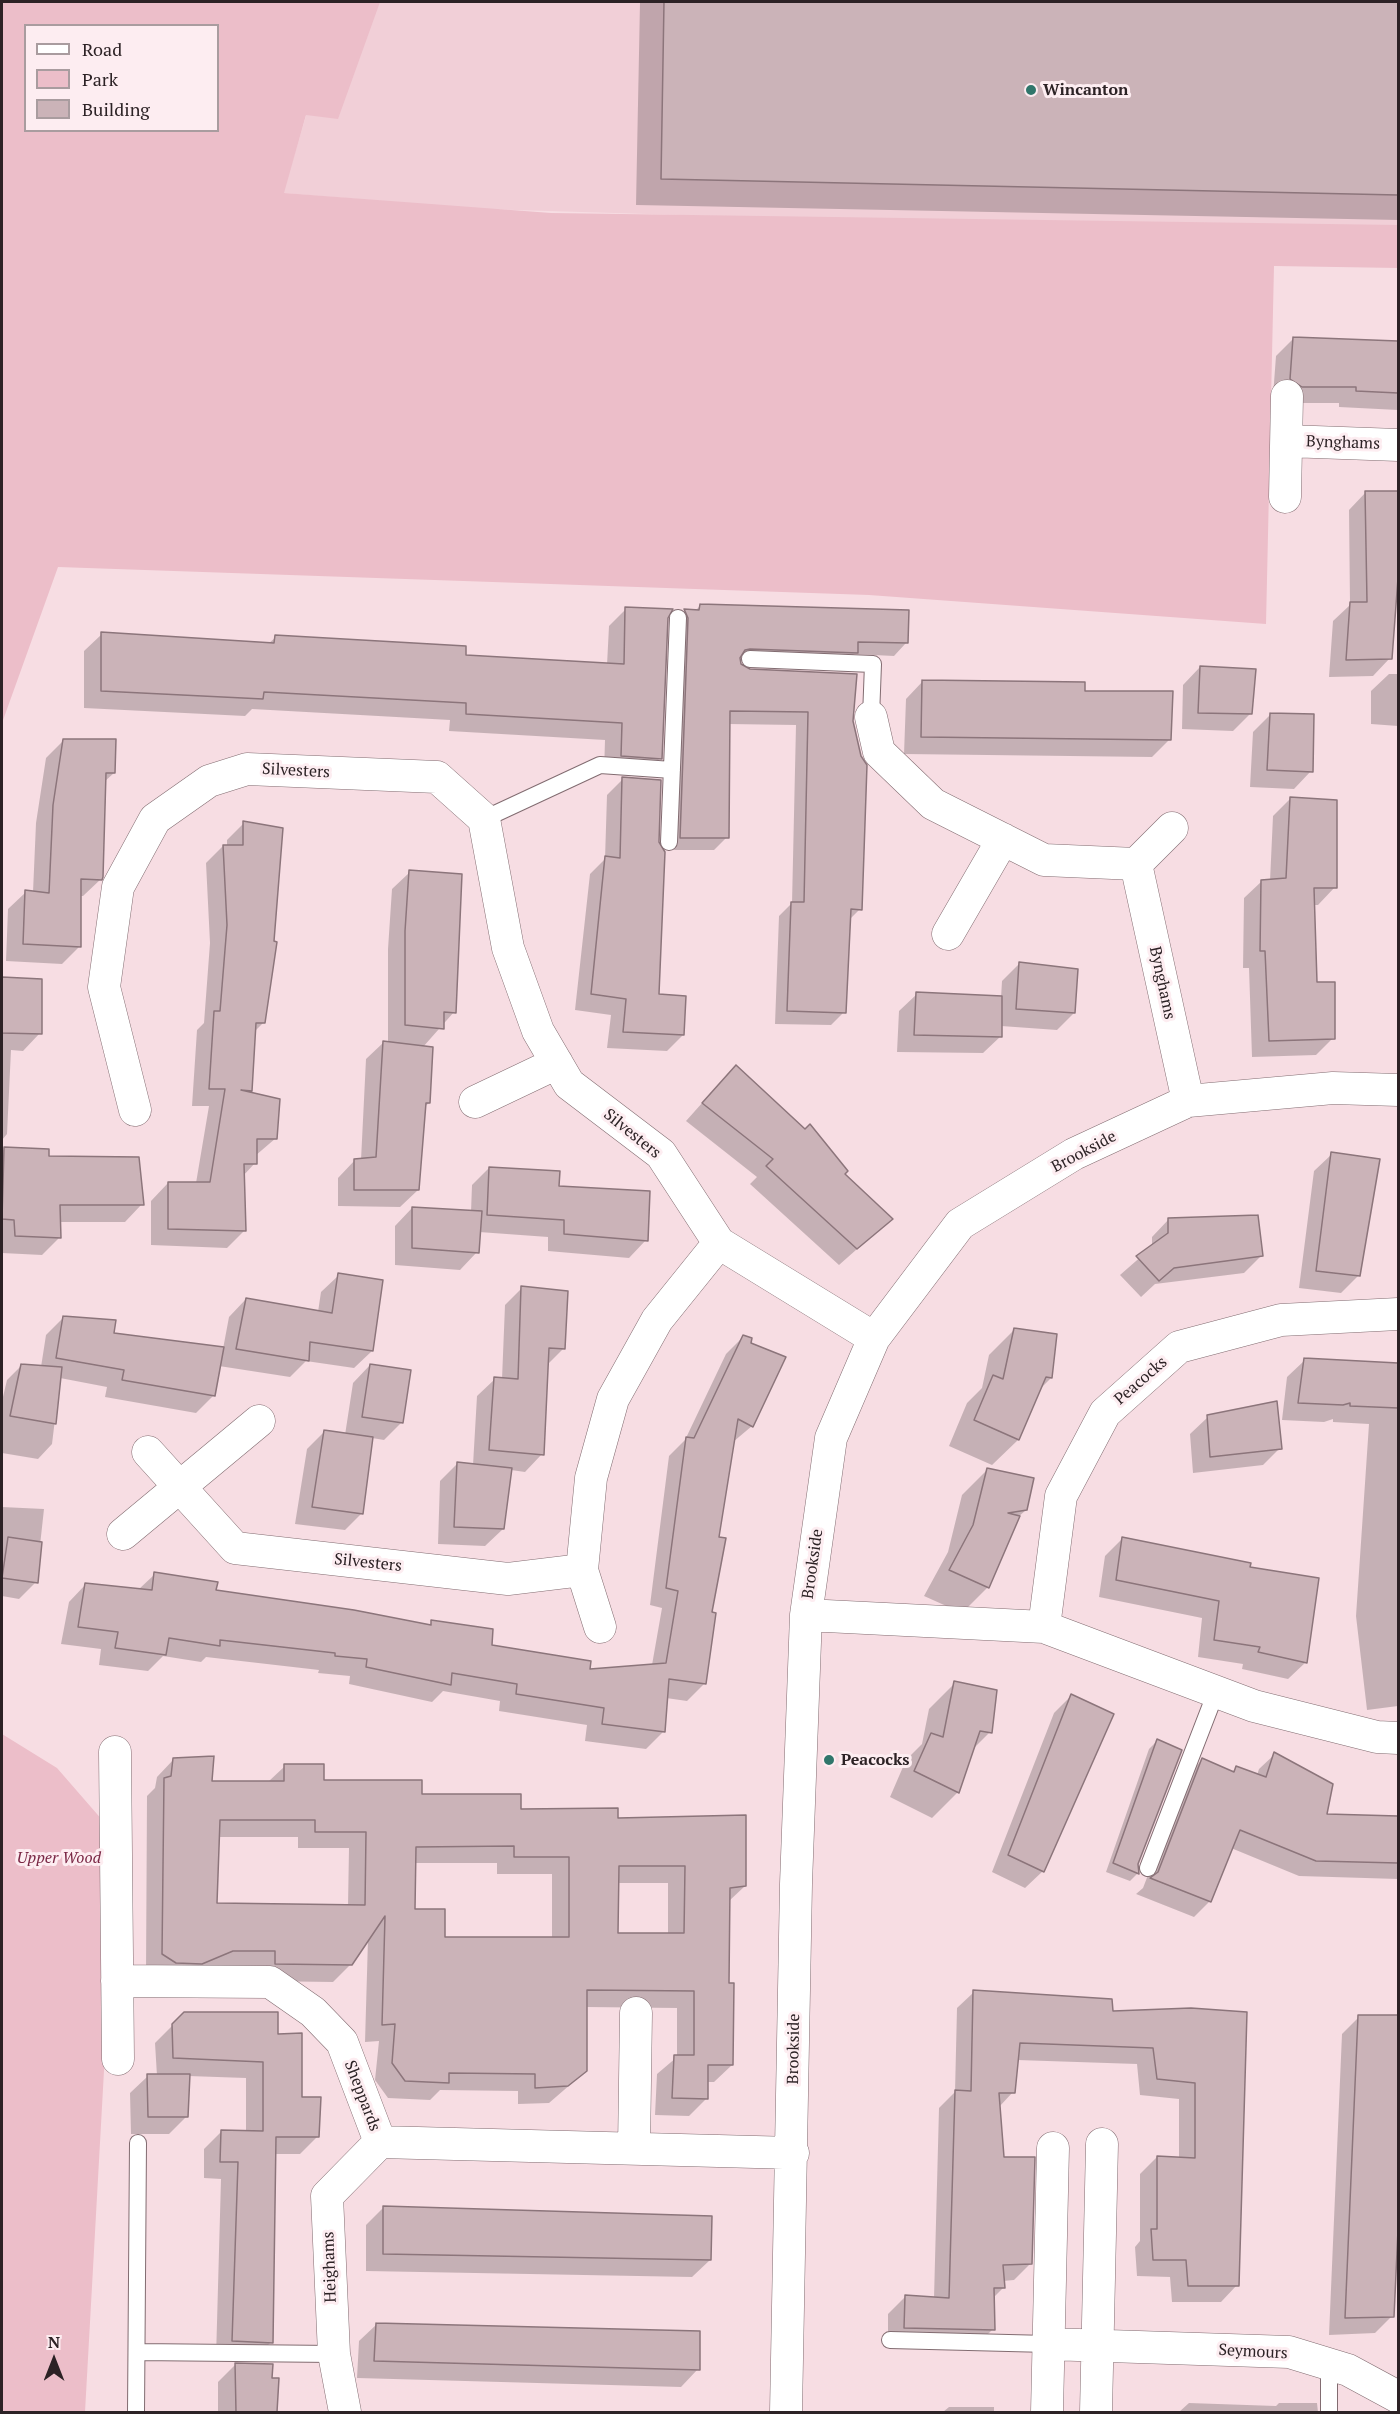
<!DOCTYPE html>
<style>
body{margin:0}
#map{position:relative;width:1400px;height:2414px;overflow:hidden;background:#f7dde3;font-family:"PT Serif",serif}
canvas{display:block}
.frame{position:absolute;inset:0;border:3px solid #2c2225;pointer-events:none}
.legend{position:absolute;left:24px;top:24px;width:195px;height:108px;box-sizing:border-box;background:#fdedf1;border:2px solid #a99c9f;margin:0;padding:8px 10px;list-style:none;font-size:18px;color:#2c2225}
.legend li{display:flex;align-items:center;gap:12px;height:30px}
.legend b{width:30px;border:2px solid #a99c9f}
.north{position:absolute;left:24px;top:2330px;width:60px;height:60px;-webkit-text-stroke:4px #fdedf1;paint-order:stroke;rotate:0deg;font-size:16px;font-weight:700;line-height:24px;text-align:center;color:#2c2225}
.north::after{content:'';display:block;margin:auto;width:21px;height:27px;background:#2c2225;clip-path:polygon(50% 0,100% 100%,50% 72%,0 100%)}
</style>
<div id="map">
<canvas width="1400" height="2414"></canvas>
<div class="frame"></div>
<ul class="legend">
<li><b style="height:8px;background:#fff"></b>Road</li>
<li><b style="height:16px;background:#ecbec9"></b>Park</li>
<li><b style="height:16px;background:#cbb3b8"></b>Building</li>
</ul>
<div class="north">N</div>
</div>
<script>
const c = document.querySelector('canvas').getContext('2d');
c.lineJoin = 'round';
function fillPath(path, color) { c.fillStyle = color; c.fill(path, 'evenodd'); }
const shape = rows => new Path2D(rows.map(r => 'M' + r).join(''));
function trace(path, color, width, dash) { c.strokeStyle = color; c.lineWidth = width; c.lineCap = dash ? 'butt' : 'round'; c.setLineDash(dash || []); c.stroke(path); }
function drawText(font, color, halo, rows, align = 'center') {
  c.font = font + ' "PT Serif",serif'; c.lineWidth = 6; c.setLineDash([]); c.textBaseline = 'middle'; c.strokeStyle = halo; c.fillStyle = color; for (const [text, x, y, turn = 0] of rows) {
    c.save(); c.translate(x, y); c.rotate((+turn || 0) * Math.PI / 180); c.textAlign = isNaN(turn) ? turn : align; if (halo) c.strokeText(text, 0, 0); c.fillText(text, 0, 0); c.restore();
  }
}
fillPath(shape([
 [340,2,1398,2,1398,228,1106,228,483,209,283,193]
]), '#f1cfd7');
fillPath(shape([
 [2,2,380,2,338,119,306,115,284,193,551,213,1398,225,1398,268,1274,266,1266,624,869,595,58,567,2,723],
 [26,26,218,26,218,130,26,130],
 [2,1734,57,1768,117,1837,85,2412,2,2412]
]), '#ecbec9');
fillPath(shape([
 [640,2,1398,2,1398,220,636,205],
 [1293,339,1398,341,1398,410,1339,407,1339,403,1284,403,1273,396,1276,356],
 [1366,492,1398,492,1398,594,1394,595,1390,658,1373,676,1329,677,1333,621,1350,605,1349,510],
 [700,606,906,643,894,656,854,654,844,665,739,661,740,665,852,721,860,909,849,920,844,1012,831,1025,775,1024,779,916,792,903,796,725,728,724,727,837,714,850,667,850,676,632,672,623,684,611,695,611],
 [626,609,666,617,660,758,643,776,604,773,605,740,449,731,450,720,252,709,245,716,84,708,84,651,102,634,268,644,276,637,464,656,607,665,609,626],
 [1200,667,1251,713,1233,731,1182,729,1183,685],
 [1389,674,1398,674,1398,726,1371,724,1371,691],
 [923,681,1083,692,1169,740,1152,757,904,754,906,699],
 [1271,714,1311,771,1294,789,1250,787,1253,732],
 [64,740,114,773,104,782,101,879,83,896,79,896,79,947,62,964,6,961,8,909,26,892,33,892,36,823,46,758],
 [623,779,657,996,683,1035,667,1051,607,1048,611,1015,575,1010,590,874,605,859,607,795],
 [1290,799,1335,887,1318,905,1313,905,1315,983,1333,1038,1316,1055,1252,1057,1249,968,1243,968,1244,898,1262,881,1270,881,1273,816],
 [244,823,263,1023,254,1032,251,1090,248,1093,276,1138,255,1156,255,1163,243,1176,244,1231,227,1248,151,1245,151,1201,168,1183,196,1183,209,1106,192,1106,197,1030,204,1023,210,943,206,863,223,846,227,846,227,840],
 [410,872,454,1012,423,1047,429,1103,424,1107,418,1190,400,1207,338,1206,338,1178,355,1160,361,1160,366,1059,384,1042,388,1043,388,949,392,889],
 [1019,964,1074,1013,1057,1030,1001,1026,1001,1036,983,1053,897,1052,899,1011,917,994,1001,998,1002,981],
 [2,978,41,981,40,1033,23,1051,11,1050,7,1134,2,1140],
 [719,1084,843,1174,891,1219,839,1265,750,1184,757,1177,686,1121],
 [5,1148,48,1158,142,1204,125,1222,59,1222,60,1237,42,1255,2,1253,2,1152],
 [1332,1154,1359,1275,1341,1293,1299,1288,1314,1171],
 [489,1168,558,1188,646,1240,629,1258,548,1251,548,1237,479,1232,477,1252,460,1270,395,1265,395,1226,412,1208,471,1212,472,1185],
 [1169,1219,1261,1256,1244,1273,1155,1284,1141,1297,1120,1275,1152,1247,1152,1237],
 [339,1275,372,1351,354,1368,306,1361,290,1377,219,1366,214,1395,196,1413,105,1397,107,1387,60,1378,52,1444,38,1459,2,1453,2,1401,7,1380,21,1366,41,1367,46,1335,64,1317,113,1334,223,1349,229,1317,246,1299,318,1312,321,1292],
 [522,1288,564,1348,547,1365,542,1454,525,1472,511,1470,503,1529,485,1546,438,1544,440,1481,457,1464,473,1465,477,1396,495,1379,502,1379,505,1305],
 [1015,1329,1051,1378,1040,1389,1018,1440,992,1465,949,1446,967,1403,982,1388,989,1355],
 [743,1337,752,1426,733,1442,717,1538,705,1683,687,1701,666,1698,664,1731,646,1749,585,1741,587,1725,499,1711,500,1701,443,1691,432,1702,349,1684,350,1676,318,1673,319,1670,206,1657,201,1662,163,1656,148,1671,99,1665,101,1649,61,1644,69,1602,86,1584,138,1590,155,1574,215,1591,428,1626,432,1622,490,1646,589,1671,652,1665,662,1608,650,1605,669,1456,685,1440,726,1354],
 [1305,1360,1398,1364,1398,1706,1367,1710,1356,1616,1369,1424,1333,1422,1333,1419,1324,1422,1282,1420,1287,1377],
 [370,1365,402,1422,384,1440,372,1438,362,1513,345,1530,295,1524,307,1449,324,1432,345,1435,353,1383],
 [1208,1417,1280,1448,1263,1465,1193,1473,1190,1434],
 [987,1470,1026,1510,1017,1518,988,1587,962,1613,924,1596,948,1552,962,1495],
 [2,1507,44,1509,36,1582,19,1599,2,1596],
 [1123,1538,1248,1568,1306,1662,1288,1679,1242,1669,1243,1664,1198,1657,1202,1618,1099,1597,1105,1556],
 [955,1683,990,1732,972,1750,957,1793,932,1818,890,1797,906,1760,922,1744,929,1709],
 [1071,1696,1043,1871,1025,1888,992,1872,1054,1713],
 [1157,1741,1137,1864,1138,1873,1130,1881,1106,1872,1149,1749],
 [1275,1754,1325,1815,1398,1817,1398,1879,1299,1876,1231,1848,1210,1901,1194,1917,1136,1894,1143,1888,1186,1776,1202,1760,1232,1772,1237,1767,1257,1775,1259,1769],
 [174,1759,210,1782,268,1782,285,1766,323,1782,520,1810,616,1819,745,1886,728,1902,727,1984,732,2065,714,2082,707,2082,707,2098,689,2116,655,2115,657,2074,677,2057,677,2008,586,2007,586,2071,549,2103,518,2104,518,2091,440,2090,430,2100,388,2098,375,2080,379,2041,365,2042,368,1939,351,1964,333,1982,258,1981,146,1971,147,1796,155,1788,157,1777],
 [218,1837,298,1837,298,1848,349,1848,348,1906,215,1904],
 [414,1863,497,1863,497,1874,552,1874,552,1939,444,1938,413,1910],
 [617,1883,668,1883,668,1935,617,1935],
 [974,1992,1112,2013,1191,2010,1237,2285,1221,2302,1172,2302,1170,2277,1137,2276,1135,2247,1140,2241,1140,2174,1157,2157,1179,2158,1179,2099,1140,2095,1137,2064,1017,2060,1013,2092,999,2107,1002,2158,1031,2263,1014,2280,1003,2281,1003,2288,992,2299,993,2329,976,2346,888,2344,888,2314,905,2297,934,2298,939,2108,955,2092,957,2008],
 [185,2013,276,2036,318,2136,300,2154,274,2154,271,2342,254,2360,216,2358,221,2179,204,2178,204,2149,222,2131,246,2132,246,2078,188,2076,186,2117,169,2134,131,2134,130,2093,148,2076,157,2076,155,2043],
 [1359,2017,1398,2017,1398,2204,1392,2316,1375,2333,1329,2335,1342,2034],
 [383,2208,710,2260,692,2277,366,2271,366,2225],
 [377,2324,698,2369,681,2387,357,2378,359,2341],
 [235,2365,271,2379,278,2379,275,2412,218,2412,218,2382],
 [1189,2403,1276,2406,1279,2403,1317,2403,1318,2412,1179,2412],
 [949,2407,994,2407,994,2412,943,2412]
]), '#0003');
const building = shape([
 [664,2,1398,2,1398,195,661,179,664,2],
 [1293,337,1398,341,1398,393,1356,391,1356,387,1302,387,1290,379,1293,337],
 [1365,491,1398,491,1398,578,1392,659,1346,660,1350,602,1367,602,1365,491],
 [700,604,909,610,908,643,858,642,858,653,750,649,745,650,740,658,741,664,750,669,857,674,853,721,861,756,867,765,862,910,851,909,846,1013,787,1011,791,902,804,902,808,712,730,711,729,838,680,838,688,618,684,609,699,610,700,604],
 [625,607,673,609,668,618,662,759,621,756,622,723,466,714,466,703,264,692,263,699,101,691,101,632,274,643,275,635,466,646,466,655,624,664,625,607],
 [1200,666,1256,669,1252,714,1198,713,1200,666],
 [922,680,1085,682,1085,691,1173,691,1171,740,921,737,922,680],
 [1270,713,1314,714,1313,772,1267,770,1270,713],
 [63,739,116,739,115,773,106,773,103,877,102,880,81,879,81,947,23,944,25,890,49,893,53,805,63,739],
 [622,777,661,780,659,842,665,852,659,994,686,996,684,1035,623,1032,626,999,591,994,605,856,620,858,622,777],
 [1290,797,1337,800,1337,888,1314,888,1317,982,1335,982,1335,1039,1269,1041,1265,951,1260,951,1261,880,1286,878,1290,797],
 [243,821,283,828,274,941,277,942,265,1023,256,1023,252,1091,241,1090,280,1099,277,1139,257,1139,257,1164,244,1164,246,1231,168,1229,168,1182,210,1182,225,1089,209,1089,214,1011,220,1011,227,925,223,845,243,845,243,821],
 [409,870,462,874,456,1013,444,1012,444,1029,405,1025,405,931,409,870],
 [1019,962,1078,969,1075,1013,1016,1009,1019,962],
 [2,977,42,979,42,1034,2,1033,2,977],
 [916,992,1002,996,1002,1037,914,1035,916,992],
 [383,1041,433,1047,430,1103,426,1103,419,1190,354,1190,354,1159,376,1157,383,1041],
 [736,1065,805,1129,810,1124,848,1171,845,1174,893,1219,857,1249,766,1166,773,1159,702,1103,736,1065],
 [4,1147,49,1149,49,1156,139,1157,144,1205,60,1205,61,1238,15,1236,14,1220,2,1219,4,1147],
 [1331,1152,1380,1159,1360,1276,1316,1271,1331,1152],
 [489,1167,560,1171,559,1186,650,1191,648,1241,564,1234,564,1220,487,1215,489,1167],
 [412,1207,482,1211,479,1253,412,1248,412,1207],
 [1258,1215,1263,1256,1174,1268,1159,1281,1136,1256,1168,1233,1168,1218,1258,1215],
 [338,1273,383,1280,373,1351,310,1342,309,1361,236,1349,246,1298,332,1313,338,1273],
 [521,1286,568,1291,565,1349,549,1348,544,1455,489,1450,494,1377,518,1379,521,1286],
 [63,1316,116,1320,114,1333,224,1347,215,1396,122,1380,124,1370,56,1358,63,1316],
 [1014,1328,1057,1334,1052,1378,1046,1377,1019,1440,974,1420,993,1375,1003,1379,1014,1328],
 [743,1335,752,1338,751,1343,786,1357,753,1427,738,1419,719,1537,726,1538,712,1612,716,1613,706,1684,669,1679,665,1732,602,1724,604,1708,516,1694,517,1684,452,1673,451,1685,366,1667,367,1659,335,1656,335,1653,220,1640,220,1646,169,1638,166,1655,115,1648,118,1632,78,1627,85,1583,152,1590,154,1572,218,1582,216,1590,354,1610,431,1625,431,1620,493,1629,492,1645,591,1661,590,1669,666,1663,678,1591,666,1588,686,1437,694,1438,743,1335],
 [1304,1358,1398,1363,1398,1408,1350,1406,1350,1403,1343,1405,1298,1403,1304,1358],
 [21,1364,62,1367,56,1424,10,1416,21,1364],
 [370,1364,411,1370,403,1423,362,1417,370,1364],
 [1277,1401,1282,1449,1210,1457,1207,1415,1277,1401],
 [324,1430,373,1437,363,1514,312,1507,324,1430],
 [457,1462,512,1468,504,1529,454,1527,457,1462],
 [987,1468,1034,1478,1027,1510,1008,1513,1020,1516,989,1588,949,1570,973,1525,987,1468],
 [8,1537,42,1542,38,1583,2,1578,8,1537],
 [1122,1537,1251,1563,1250,1567,1319,1578,1307,1663,1258,1652,1260,1647,1214,1640,1219,1601,1116,1580,1122,1537],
 [954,1681,997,1690,992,1733,980,1731,959,1793,914,1771,931,1733,943,1737,954,1681],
 [1071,1694,1114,1714,1044,1872,1008,1855,1071,1694],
 [1157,1739,1182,1750,1138,1864,1139,1874,1113,1863,1157,1739],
 [1274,1752,1333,1784,1327,1814,1398,1816,1398,1863,1316,1861,1240,1830,1211,1902,1150,1878,1158,1872,1202,1758,1234,1772,1236,1766,1266,1777,1274,1752],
 [214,1756,212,1781,284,1781,284,1764,324,1764,324,1780,422,1780,422,1794,521,1794,521,1809,618,1808,618,1818,746,1815,746,1886,730,1888,729,1983,734,1983,733,2065,708,2065,708,2099,672,2098,674,2055,694,2055,694,1991,587,1990,587,2071,568,2086,535,2088,535,2074,449,2073,449,2083,405,2081,392,2063,395,2024,382,2025,385,1916,352,1965,275,1964,275,1951,233,1951,202,1964,176,1963,162,1954,164,1778,171,1776,173,1758,214,1756],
 [220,1820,315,1820,315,1832,366,1832,365,1905,217,1903,220,1820],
 [514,1846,514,1857,569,1857,569,1937,445,1937,445,1909,415,1909,416,1847,514,1846],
 [619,1866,685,1866,684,1933,618,1933,619,1866],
 [973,1990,1112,1999,1113,2011,1191,2008,1247,2012,1239,2286,1188,2286,1186,2260,1153,2260,1151,2229,1157,2229,1157,2156,1195,2158,1195,2083,1157,2079,1153,2048,1020,2043,1015,2093,999,2093,1004,2157,1035,2157,1032,2264,1003,2265,1005,2288,994,2288,995,2330,904,2328,905,2295,949,2298,955,2090,971,2091,973,1990],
 [184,2012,278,2012,278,2034,302,2033,302,2097,321,2097,319,2137,276,2137,273,2343,232,2341,238,2162,220,2162,221,2130,263,2131,263,2062,173,2058,172,2024,184,2012],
 [1358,2015,1398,2015,1398,2230,1394,2317,1345,2318,1358,2015],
 [147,2074,190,2074,188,2117,148,2117,147,2074],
 [383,2206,712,2216,711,2260,383,2254,383,2206],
 [376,2323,700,2331,700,2370,374,2361,376,2323],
 [235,2363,273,2364,272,2378,279,2378,277,2412,236,2412,235,2363]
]);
fillPath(building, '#cbb3b8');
trace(building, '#8c757b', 1.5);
const service = shape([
 [750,659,873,664,871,717],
 [484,819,600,765,672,770],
 [669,842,678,618],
 [1148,1868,1216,1692],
 [890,2340,1048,2344],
 [137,2352,334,2354],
 [1329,2362,1329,2412],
 [136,2412,138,2143]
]);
const minor = shape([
 [1287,441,1398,445],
 [1285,497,1287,396],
 [871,717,879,752,933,804,1044,860,1136,864,1188,1101],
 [1136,864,1172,828],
 [948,934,1003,839],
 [475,1102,557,1063],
 [135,1110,104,987,118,887,155,819,209,781,247,769,437,777,484,819,508,948,538,1031,569,1084,661,1154,719,1243,874,1338],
 [148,1452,235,1548,508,1579,582,1570],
 [123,1534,259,1421],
 [806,1615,1044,1627,1254,1706,1377,1737,1398,1738],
 [600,1627,582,1570,591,1478,613,1399,657,1320,719,1243],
 [1044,1627,1061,1496,1105,1413,1179,1347,1281,1320,1398,1314],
 [115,1752,118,2059],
 [117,1981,270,1982,313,2012,342,2042,380,2142,793,2153],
 [634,2148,636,2013],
 [1048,2344,1289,2352,1348,2370,1398,2397],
 [345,2412,334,2354,327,2196,380,2142],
 [786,2412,796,1884,806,1615,831,1438,874,1338,960,1224,1074,1154,1188,1101,1333,1088,1398,1090],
 [1047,2412,1053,2148],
 [1096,2412,1102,2144]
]);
trace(service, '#826c71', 18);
trace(minor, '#826c71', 33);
trace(service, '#fff', 16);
trace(minor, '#fff', 32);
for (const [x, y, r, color] of [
 [1031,90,6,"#30766b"],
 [829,1760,6,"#30766b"]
]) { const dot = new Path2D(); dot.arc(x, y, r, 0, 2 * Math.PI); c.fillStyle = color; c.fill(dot); trace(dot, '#fdedf1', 2); }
drawText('bold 16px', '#2c2225', '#fdedf1', [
 ["Wincanton",1043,90],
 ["Peacocks",841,1760]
], 'left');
drawText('16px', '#2c2225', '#fdedf1', [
 ["Bynghams",1343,443,2],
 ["Silvesters",296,771,3],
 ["Bynghams",1162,983,78],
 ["Silvesters",632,1134,39],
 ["Brookside",1084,1152,-28],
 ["Peacocks",1141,1381,-41],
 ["Silvesters",368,1563,6],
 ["Brookside",813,1564,-82],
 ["Brookside",794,2049,-89],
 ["Sheppards",362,2096,69],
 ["Heighams",330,2267,-92],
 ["Seymours",1253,2352,3]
]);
drawText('italic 16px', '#7a2745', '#fdedf1', [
 ["Upper Wood",59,1858]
]);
</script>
